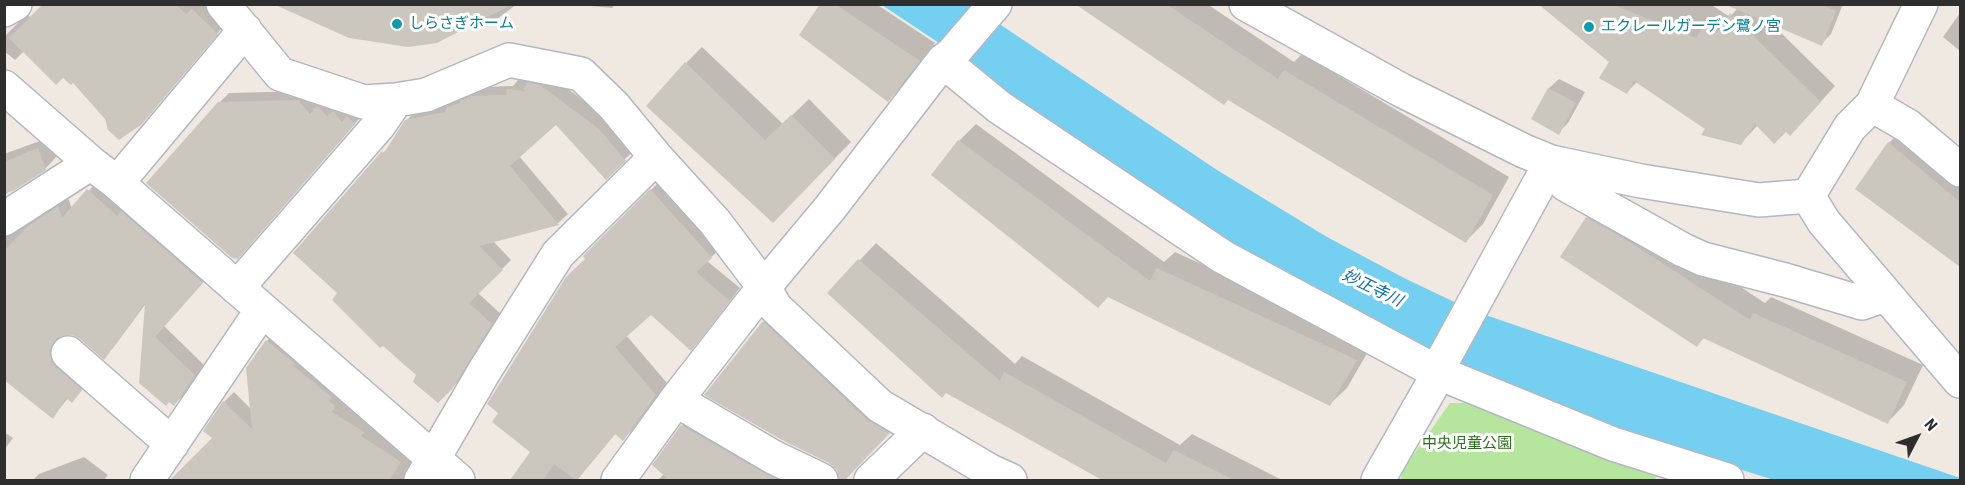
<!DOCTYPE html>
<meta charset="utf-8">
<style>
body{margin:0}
#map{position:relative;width:1965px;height:485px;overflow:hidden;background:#efe9e1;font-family:"Roboto Condensed",sans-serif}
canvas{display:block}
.frame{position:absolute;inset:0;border:6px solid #2e2e2e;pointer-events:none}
.north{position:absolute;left:1887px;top:407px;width:60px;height:60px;-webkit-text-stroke:4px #fff;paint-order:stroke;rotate:49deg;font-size:16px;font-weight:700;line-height:24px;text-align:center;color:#2e2e2e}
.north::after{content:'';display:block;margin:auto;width:21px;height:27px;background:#2e2e2e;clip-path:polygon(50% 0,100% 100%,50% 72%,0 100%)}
</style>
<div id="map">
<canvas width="1965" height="485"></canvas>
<div class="frame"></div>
<div class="north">N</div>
</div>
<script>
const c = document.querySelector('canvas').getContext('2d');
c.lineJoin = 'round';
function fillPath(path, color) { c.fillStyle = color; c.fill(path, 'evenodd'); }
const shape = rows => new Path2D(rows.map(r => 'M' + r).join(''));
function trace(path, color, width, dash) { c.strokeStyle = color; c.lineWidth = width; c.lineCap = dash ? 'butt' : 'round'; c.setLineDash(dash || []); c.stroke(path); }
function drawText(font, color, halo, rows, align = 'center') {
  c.font = font + ' "Roboto Condensed","Noto Sans JP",sans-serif'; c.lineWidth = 6; c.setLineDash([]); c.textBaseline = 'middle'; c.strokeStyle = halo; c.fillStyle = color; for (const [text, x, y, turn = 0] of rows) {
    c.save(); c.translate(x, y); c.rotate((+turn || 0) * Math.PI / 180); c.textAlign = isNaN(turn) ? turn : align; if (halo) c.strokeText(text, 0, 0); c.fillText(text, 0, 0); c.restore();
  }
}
fillPath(shape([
 [1450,403,1467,403,1596,455,1657,474,1655,480,1401,480,1402,471]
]), '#b6e59e');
fillPath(shape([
 [882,5,979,5,995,21,1217,170,1327,237,1404,278,1471,310,1960,478,1960,480,1774,480,1621,432,1444,358,1280,272,1222,237,960,62,942,45]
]), '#75cff0');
fillPath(shape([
 [89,4,207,4,226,23,151,113,106,118,73,81,24,51,15,60,4,51,4,37,24,17,28,15,33,19],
 [290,4,517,4,488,26,479,21],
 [569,4,616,4,612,8],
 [822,4,876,4,935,43,905,83,888,100],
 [1207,4,1294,62,1302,54,1509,177,1483,224,1466,241,1078,5],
 [1540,4,1710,4,1730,17,1741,4,1843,4,1831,34,1821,44,1771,23,1835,86,1805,119,1786,130,1758,125,1741,143,1707,129,1638,81,1626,93,1611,62],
 [1960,13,1960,51,1943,37],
 [702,47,783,124,809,99,851,142,773,221,686,63],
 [539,74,550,76,609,119,634,150,606,178,556,123,519,156,568,214,558,223,493,241,511,260,478,293,501,314,462,378,438,401,418,374,339,293,295,252,393,142,406,121,416,111,452,103,458,97,483,87,513,86,518,80,531,82],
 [1559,79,1585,92,1568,123,1558,133,1533,118,1549,88],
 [308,91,320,105,328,98,364,113,247,247,219,103,229,93],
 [976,124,1164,262,1175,252,1373,343,1347,388,1330,404,1109,295,933,175,959,141],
 [1905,127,1960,172,1960,265,1857,189,1889,143],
 [51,137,57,156,45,169,4,195,4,154],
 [662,179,723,246,707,261,740,288,702,337,691,349,651,313,626,335,667,383,634,428,623,439,616,433,577,480,512,480,532,451,587,258,585,256],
 [98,181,212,272,164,326,204,365,184,395,174,404,169,400,147,302,113,348,104,357,81,338,73,333,61,334,59,339,60,349,90,379,72,401,68,398,53,417,4,335,4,232,25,225,68,198,72,209],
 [1604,201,1648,226,1765,303,1771,297,1923,365,1904,405,1888,422,1705,337,1697,345,1587,218],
 [876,243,1015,364,1022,356,1180,445,1192,434,1282,480,1105,480,946,392,829,293],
 [773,313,898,423,843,480,841,480,841,478,764,322],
 [277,331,344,396,341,401,373,421,370,426,416,456,416,480,174,480,214,438,224,402,234,392,252,410,247,368,267,341],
 [695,413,817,480,658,480,664,474,682,426],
 [4,432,13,438,4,450],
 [84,457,108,475,104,480,33,480,39,474]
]), '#0003');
fillPath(shape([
 [43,4,176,4,186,14,192,9,218,34,141,125,119,140,108,130,105,119,73,83,71,85,63,78,56,85,9,38],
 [273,4,513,4,437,43,408,47,349,38],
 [820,4,835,4,920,61,888,102,799,35],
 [1075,4,1166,4,1278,79,1284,70,1493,195,1466,243,1228,100,1224,105],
 [1538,4,1611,4,1696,38,1704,25,1717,33,1730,13,1821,102,1790,136,1786,132,1774,144,1755,124,1741,145,1701,135,1705,129,1634,81,1627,94,1599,78,1609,62],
 [1724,4,1820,4,1836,11,1822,46],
 [685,62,765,140,791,115,835,159,773,223,646,106],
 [528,83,540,85,599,129,626,161,606,180,556,125,510,166,559,225,479,246,503,270,469,303,492,324,452,389,438,403,413,382,416,375,383,346,380,348,332,300,337,293,293,253,382,151,384,153,405,120,445,112,447,107,460,103,460,101,472,96,506,95,507,89,525,91,523,88],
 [1548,88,1576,103,1559,135,1531,119],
 [298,100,310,114,317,106,327,116,333,111,342,122,347,116,355,124,238,259,232,258,146,183,218,102],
 [958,140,1150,281,1157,268,1357,360,1330,406,1108,297,1098,308,931,175],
 [1888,142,1960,202,1960,267,1855,189],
 [38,148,46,170,13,191,4,193,4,162],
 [87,189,117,216,121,211,203,283,155,337,195,375,174,406,169,402,166,406,139,383,145,303,104,360,80,339,72,335,61,336,54,341,50,350,51,360,56,367,82,390,72,403,66,398,53,419,4,380,4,251,27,227,58,206,62,218],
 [650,189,712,258,696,272,730,301,691,351,651,315,615,347,656,395,623,441,615,434,576,480,554,464,543,480,510,480,530,452,492,422,498,413,487,404,566,277,585,259,583,256],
 [1586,217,1631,243,1750,320,1753,313,1907,382,1888,424,1703,338,1697,347,1560,257],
 [858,259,1000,381,1004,372,1166,463,1174,450,1234,480,1102,480,946,393,942,398,827,293],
 [763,321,867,420,890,433,845,480,839,480,837,470,829,463,782,440,704,395],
 [266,340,295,364,293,366,332,397,329,401,335,406,332,412,364,432,361,436,401,462,390,480,170,480,212,438,203,431,223,401,252,429,246,368],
 [681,425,764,473,779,480,669,480,652,465]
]), '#cbc7bf');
const minor = shape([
 [223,4,280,74,364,102,396,100,426,95,509,60,581,74,614,106,656,157,715,222,764,287,775,307,880,406,990,471,1010,480],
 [1246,4,1401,90,1524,151,1551,162,1641,181,1759,200,1808,196,1850,127,1872,105,1921,4],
 [4,10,15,4],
 [943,61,999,107,1223,257,1439,373,1613,444,1727,480],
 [4,87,91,163,117,183,458,480],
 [1872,105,1908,126,1960,170],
 [1551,162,1565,184,1683,250,1703,259,1785,280,1862,303,1885,295],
 [117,183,245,30],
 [1808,196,1824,222,1960,381],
 [4,219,91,163],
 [237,288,379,125,396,100],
 [68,353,172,444],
 [676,400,773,457,821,480],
 [147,480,262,310],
 [421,480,485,370,558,254,656,157],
 [618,480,676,400,764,287,830,208,943,61,952,54,995,4],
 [871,480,923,430],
 [1378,480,1439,373,1444,358,1551,162]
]);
trace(minor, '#b4b7c1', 36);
trace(minor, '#fff', 33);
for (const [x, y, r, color] of [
 [397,24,6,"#0f9aa8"],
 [1589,27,6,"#0f9aa8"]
]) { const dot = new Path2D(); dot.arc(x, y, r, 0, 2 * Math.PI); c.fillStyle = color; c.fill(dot); trace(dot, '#fff', 2); }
drawText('15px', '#0d838f', '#fff', [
 ["しらさぎホーム",409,24],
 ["エクレールガーデン鷺ノ宮",1601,27]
], 'left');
drawText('15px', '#2c6e1b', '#fff', [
 ["中央児童公園",1467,444]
]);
drawText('italic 16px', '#0d6fa3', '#fff', [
 ["妙正寺川",1372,289,26]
]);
</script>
